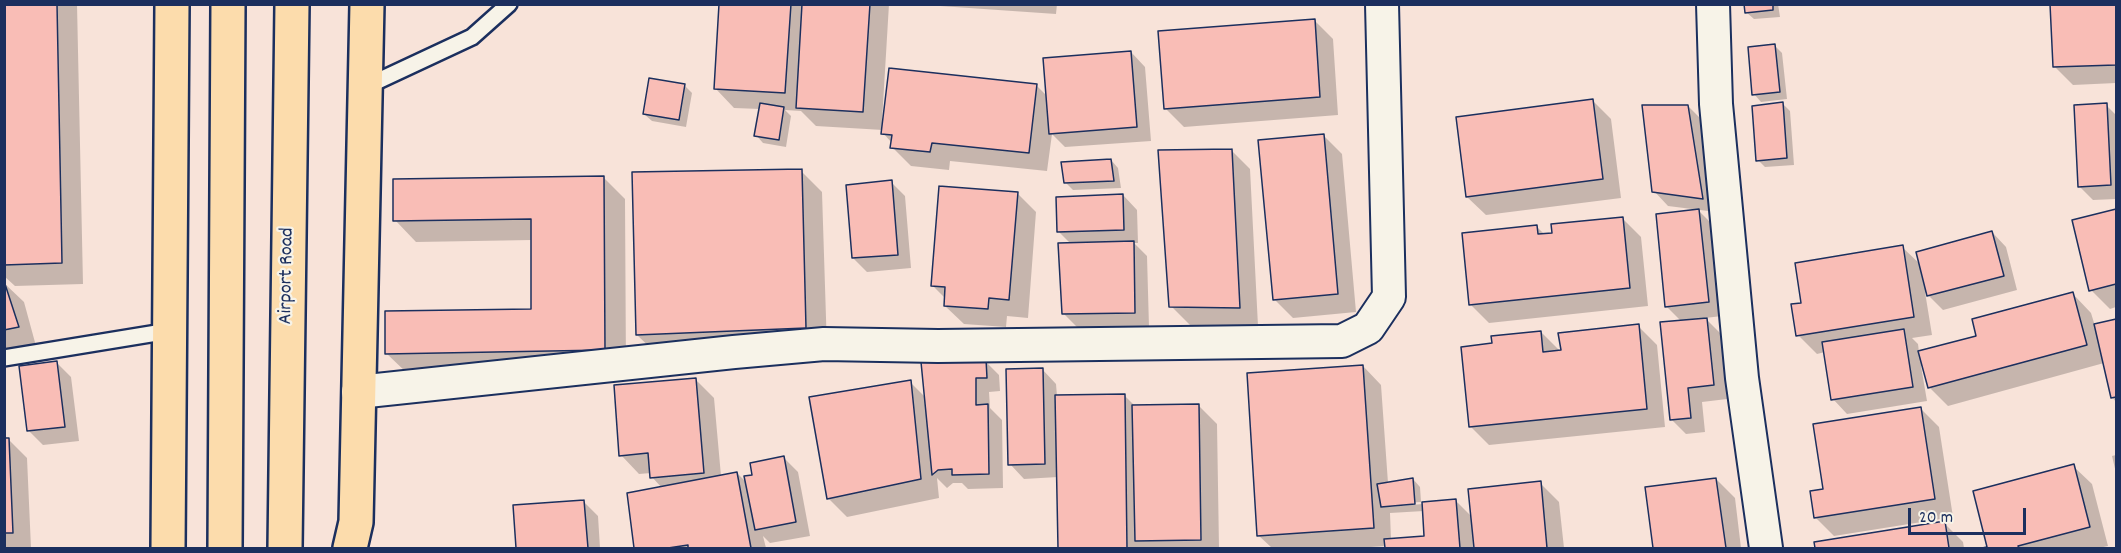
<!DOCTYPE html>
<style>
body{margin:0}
#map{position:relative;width:2121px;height:553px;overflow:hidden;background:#f8e3d9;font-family:Dekko,sans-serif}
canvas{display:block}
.frame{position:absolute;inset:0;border:6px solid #1b2f5e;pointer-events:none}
.scale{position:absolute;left:1908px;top:508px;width:118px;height:27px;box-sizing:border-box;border:3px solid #1b2f5e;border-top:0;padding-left:8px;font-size:18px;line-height:21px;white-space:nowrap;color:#1b2f5e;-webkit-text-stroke:4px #f7f3e8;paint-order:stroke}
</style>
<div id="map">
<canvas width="2121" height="553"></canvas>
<div class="frame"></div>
<div class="scale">20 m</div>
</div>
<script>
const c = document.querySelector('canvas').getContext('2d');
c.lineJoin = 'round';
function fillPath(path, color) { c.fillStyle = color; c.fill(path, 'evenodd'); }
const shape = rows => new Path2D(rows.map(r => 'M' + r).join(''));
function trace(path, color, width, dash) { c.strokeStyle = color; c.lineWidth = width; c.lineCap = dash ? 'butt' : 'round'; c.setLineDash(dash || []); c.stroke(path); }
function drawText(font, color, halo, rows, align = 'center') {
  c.font = font + ' Dekko,sans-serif'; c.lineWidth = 4.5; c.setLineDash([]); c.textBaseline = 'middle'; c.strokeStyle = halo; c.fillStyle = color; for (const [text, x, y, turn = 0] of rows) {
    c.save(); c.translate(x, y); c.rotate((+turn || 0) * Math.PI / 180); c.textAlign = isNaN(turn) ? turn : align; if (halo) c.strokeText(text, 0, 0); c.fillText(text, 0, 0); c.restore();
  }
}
fillPath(shape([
 [4,4,77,4,83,284,15,286,4,276],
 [721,4,889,4,882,121,1036,85,1048,97,1131,52,1145,67,1151,141,1065,147,1052,134,1047,171,950,161,949,170,911,166,892,147,892,143,883,133,883,130,816,126,801,111,785,110,791,116,786,147,763,143,756,135,760,109,734,108,716,89],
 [1057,4,1056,14,911,4],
 [1746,4,1778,4,1780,17,1754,19,1746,12],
 [2052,4,2116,4,2116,83,2073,85,2054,66],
 [1314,20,1333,39,1338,115,1184,127,1165,108],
 [1774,45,1782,53,1787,99,1761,102,1754,94],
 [684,85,692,93,686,127,652,121,644,114],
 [1592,100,1611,119,1621,198,1486,215,1467,197],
 [1783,104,1790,111,1794,165,1765,167,1758,160],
 [2106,105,2116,115,2116,199,2093,200,2079,186],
 [1688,106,1702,120,1716,212,1668,206,1654,191],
 [1323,135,1342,154,1356,312,1293,318,1274,299],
 [1231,150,1250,169,1258,326,1190,325,1171,306],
 [1111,160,1118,168,1121,188,1073,190,1065,182],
 [801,171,822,192,827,349,659,356,637,335],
 [604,178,625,199,626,371,408,374,386,353,533,310,532,240,416,242,395,220],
 [891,182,905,196,911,268,867,272,853,258],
 [1017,193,1036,212,1028,318,1007,316,1006,327,964,324,945,306,946,299,933,286],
 [1123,195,1137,210,1138,243,1134,243,1147,256,1149,327,1077,327,1063,313,1071,244,1059,232],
 [1699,211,1713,225,1722,316,1705,318,1721,334,1727,399,1702,402,1705,432,1686,434,1672,420,1682,322,1666,306],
 [2116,211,2116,307,2110,309,2091,290,2074,221],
 [1622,218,1641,237,1648,306,1489,323,1470,304,1537,227,1545,235],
 [1992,232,2006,247,2017,290,1943,310,1925,292,1932,335,1912,338,1918,344,1919,352,1978,337,2073,294,2091,313,2095,326,2116,321,2116,402,2112,397,2104,363,1948,406,1929,387,1923,366,1921,366,1927,401,1847,414,1833,399,1825,352,1817,354,1798,335,1803,304,1902,247,1921,265],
 [4,283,24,302,36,346,4,351],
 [1638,326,1657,345,1665,427,1489,445,1470,426,1494,345,1541,332,1563,354],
 [985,361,999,375,1000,391,989,392,990,408,1002,420,1003,488,968,489,962,483,953,483,947,488,937,478,939,498,847,517,828,498,910,382,926,398],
 [56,362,71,377,79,441,43,445,29,431],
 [1363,366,1381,385,1388,483,1413,479,1420,487,1421,502,1389,504,1389,507,1456,501,1472,517,1540,483,1559,502,1564,548,1386,548,1386,546,1356,548,1272,548,1258,535],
 [1424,511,1426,538,1391,540,1390,513],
 [1042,369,1056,384,1057,396,1124,395,1136,407,1198,405,1217,424,1219,548,1059,548,1058,477,1024,479,1010,464],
 [695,379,714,398,721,476,737,473,747,483,754,476,784,458,798,472,810,536,770,543,763,536,766,548,635,548,629,494,662,488,652,477,651,473,639,474,621,455],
 [1920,408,1939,427,1953,517,1834,536,1816,518],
 [4,439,8,439,27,458,31,548,4,548],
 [2116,455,2116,473,2112,456],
 [2073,466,2092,484,2108,546,2099,548,1988,548,1974,492],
 [1716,479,1735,498,1741,548,1654,548,1647,489],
 [583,501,598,516,600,548,517,548,514,506],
 [1944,523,1963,542,1964,548,1816,548,1816,544]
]), '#0003');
const building = shape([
 [4,4,57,4,62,263,4,265,4,4],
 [719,4,791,4,785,93,714,89,719,4],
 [802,4,870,4,863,112,796,108,802,4],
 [1744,4,1773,4,1773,10,1745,13,1744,4],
 [2050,4,2116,4,2116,65,2053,67,2050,4],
 [1315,19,1320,97,1164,109,1158,31,1315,19],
 [1775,44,1780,92,1752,95,1748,47,1775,44],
 [1131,51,1137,127,1049,134,1043,58,1131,51],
 [889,68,1037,84,1029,153,932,143,930,152,890,148,892,135,881,134,889,68],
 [649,78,685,84,679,120,643,114,649,78],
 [1593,99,1603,179,1466,197,1456,117,1593,99],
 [1783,102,1787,158,1756,161,1752,106,1783,102],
 [760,103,784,107,779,140,754,136,760,103],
 [2107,103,2111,185,2078,187,2074,105,2107,103],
 [1642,105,1688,105,1703,199,1652,192,1642,105],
 [1324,134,1338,294,1273,300,1258,140,1324,134],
 [1232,149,1240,308,1169,307,1158,150,1232,149],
 [1111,159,1114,181,1064,183,1061,162,1111,159],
 [802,169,806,328,636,335,632,172,802,169],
 [604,176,605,350,385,354,385,311,531,309,531,219,393,221,393,179,604,176],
 [892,180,898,255,852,258,846,185,892,180],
 [939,186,1018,192,1009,300,989,298,988,309,944,306,945,287,931,286,939,186],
 [1123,194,1124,230,1057,232,1056,197,1123,194],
 [1699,209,1709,302,1665,307,1656,214,1699,209],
 [2116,209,2116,284,2089,291,2072,220,2116,209],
 [1623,217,1630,288,1469,305,1462,233,1537,225,1538,234,1552,233,1551,224,1623,217],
 [1992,231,2004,276,1927,296,1916,252,1992,231],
 [1134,241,1135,313,1062,314,1058,243,1134,241],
 [1903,245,1914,317,1796,336,1791,304,1801,303,1795,263,1903,245],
 [4,281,19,327,4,330,4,281],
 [2073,292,2087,345,1928,388,1918,351,1976,336,1972,319,2073,292],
 [1707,318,1714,385,1688,388,1691,418,1670,420,1660,322,1707,318],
 [2116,319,2116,397,2111,398,2094,324,2116,319],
 [1639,324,1647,409,1469,427,1461,347,1492,343,1491,336,1541,331,1543,352,1561,350,1558,333,1639,324],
 [1904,329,1913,387,1831,400,1822,342,1904,329],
 [986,359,987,378,976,378,976,405,988,404,989,474,952,475,952,469,938,470,932,475,921,362,986,359],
 [57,361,65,427,27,431,19,366,57,361],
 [1363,365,1374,528,1257,536,1247,373,1363,365],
 [1043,368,1045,464,1008,465,1006,369,1043,368],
 [696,378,704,473,650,478,648,453,619,456,614,385,696,378],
 [911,380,921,479,827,499,809,397,911,380],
 [1125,394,1127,548,1058,548,1055,395,1125,394],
 [1199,404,1201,540,1135,541,1132,405,1199,404],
 [1921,407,1935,499,1814,518,1810,491,1823,489,1813,424,1921,407],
 [4,438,9,438,13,533,4,533,4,438],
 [784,456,796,522,755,530,744,476,752,475,750,463,784,456],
 [2074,464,2090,527,2018,546,2019,548,1982,548,1987,547,1973,491,2074,464],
 [737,472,751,548,688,548,688,545,668,548,634,548,627,493,737,472],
 [1413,478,1415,504,1381,507,1377,484,1413,478],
 [1716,478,1726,548,1653,548,1645,487,1716,478],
 [1541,481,1547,548,1474,548,1468,489,1541,481],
 [1456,499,1460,548,1385,548,1384,539,1424,536,1422,502,1456,499],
 [584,500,588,548,516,548,513,505,584,500],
 [1945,521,1949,548,1815,548,1814,542,1945,521]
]);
fillPath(building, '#f9bdb6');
trace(building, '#1b2f5e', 1.5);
const service = shape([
 [365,87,472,37,509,4],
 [4,358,169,331]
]);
const minor = shape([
 [1713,4,1716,104,1742,378,1766,548],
 [358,392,734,352,824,344,938,346,1342,341,1368,328,1389,297,1382,4]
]);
const trunk = shape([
 [168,548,172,4],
 [225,548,228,4],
 [285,548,292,4],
 [350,548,356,522,367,4]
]);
trace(service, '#1b2f5e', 20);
trace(minor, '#1b2f5e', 36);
trace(trunk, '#1b2f5e', 38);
trace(service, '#f7f3e8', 15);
trace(minor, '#f7f3e8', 32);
trace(trunk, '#fcdcac', 33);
drawText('20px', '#1b2f5e', '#f7f3e8', [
 ["Airport Road",288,276,-89]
]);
</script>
